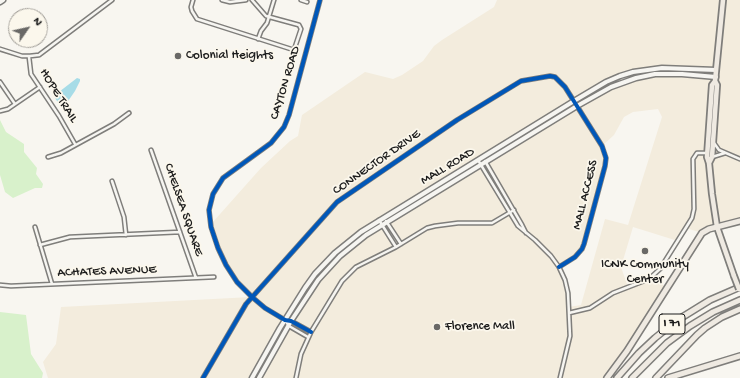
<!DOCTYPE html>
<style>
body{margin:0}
#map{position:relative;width:740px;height:378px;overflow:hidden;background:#f8f6f0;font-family:"Gochi Hand",sans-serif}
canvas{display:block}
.north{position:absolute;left:8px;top:8px;width:40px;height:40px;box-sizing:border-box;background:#fbf7ec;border:1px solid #a29f99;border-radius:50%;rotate:56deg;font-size:11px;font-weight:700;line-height:16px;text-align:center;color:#1c1c1c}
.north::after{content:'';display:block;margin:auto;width:14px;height:18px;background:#696866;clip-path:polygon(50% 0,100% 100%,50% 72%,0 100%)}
</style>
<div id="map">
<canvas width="740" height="378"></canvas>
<div class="north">N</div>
</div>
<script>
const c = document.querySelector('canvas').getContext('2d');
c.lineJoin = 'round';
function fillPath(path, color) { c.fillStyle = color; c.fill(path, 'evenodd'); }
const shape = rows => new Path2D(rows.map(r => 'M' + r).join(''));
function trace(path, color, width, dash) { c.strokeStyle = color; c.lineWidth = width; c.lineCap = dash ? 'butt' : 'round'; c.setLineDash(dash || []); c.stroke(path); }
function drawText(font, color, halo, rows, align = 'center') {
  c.font = font + ' "Gochi Hand",sans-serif'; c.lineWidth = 3.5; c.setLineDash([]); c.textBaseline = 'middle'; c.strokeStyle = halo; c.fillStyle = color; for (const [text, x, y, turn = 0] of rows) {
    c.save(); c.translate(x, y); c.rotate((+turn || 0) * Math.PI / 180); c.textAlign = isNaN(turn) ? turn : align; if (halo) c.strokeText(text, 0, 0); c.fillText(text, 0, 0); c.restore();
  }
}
fillPath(shape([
 [497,0,740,0,740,221,702,233,686,228,678,241,633,227,621,267,628,287,653,277,667,288,607,378,259,378,308,294,351,246,611,87,655,74,654,69,648,69,606,82,383,217,332,256,301,293,252,378,48,378,43,362,56,344,61,307,251,297,237,282,226,265,211,227,213,225,212,223,261,168,290,141,298,136,302,115,365,72,393,79,402,75,423,61,434,46,442,40,494,7],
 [658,109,662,117,628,225,605,219,581,305,569,307,565,280,559,267,578,253,584,244,606,160,602,146,614,135,624,117,633,112]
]), '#f3ecdd');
fillPath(shape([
 [0,120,6,132,24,144,24,152,37,168,36,174,43,184,42,188,35,188,13,198,5,192,0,175],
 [0,312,26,315,31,354,43,373,42,378,0,378]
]), '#d8f1cb');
fillPath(shape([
 [77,78,80,79,80,81,75,91,64,107,59,104,55,98,55,95]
]), '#a7dce7');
const minor = shape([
 [193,0,191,7,192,11,197,19,294,50,301,29,299,25,266,16,252,0],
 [222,0,230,2,246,0],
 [301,0,307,2],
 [258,39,261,31,267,23,274,0],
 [0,49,22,56,30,56,39,55,112,0],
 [29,57,31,74,59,116,75,144],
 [0,82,15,104],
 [0,111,8,109,40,87],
 [714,143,719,150,740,159],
 [151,150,196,278],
 [48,157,61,153,114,124,129,113],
 [712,157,725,153],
 [478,160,518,226,535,240,551,256,559,267,565,280,568,293,570,336,560,378],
 [485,161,522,225,526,233],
 [112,181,124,217,126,235],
 [379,220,396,247],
 [386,221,401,244],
 [35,227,52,284],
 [40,245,70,237,180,232],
 [0,285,11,286,214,277],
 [569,313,590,308,613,293,649,279,660,269,692,218,694,209,693,159,697,153,707,153],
 [285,320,289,326,308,337],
 [311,332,291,321,285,320,265,308,252,297,237,282,226,265,218,248,211,227,209,210,213,194,223,178,271,143,284,127,289,115,320,0],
 [203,378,246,304,337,202,457,120,521,81,550,76,555,77,565,87,602,146,606,158,605,166,584,244,582,249,575,257,559,267],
 [296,378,301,354,311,332,342,281,356,267,396,247,427,228,435,226,458,223,492,223,514,210]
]);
const secondary = shape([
 [0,2,3,0],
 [252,378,280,328,305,288,315,274,335,253,361,232,574,101,606,82,620,76,633,72,662,68,716,70],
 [259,378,291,321,318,280,340,256,366,235,577,106,611,87,636,78,655,74,682,74,716,77]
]);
const primary = shape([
 [723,0,715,81,712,85,707,157,709,163,712,194,717,227,734,276],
 [709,163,712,157,717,85,715,81]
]);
const motorway = shape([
 [607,378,627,351,702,233,709,229,740,221],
 [617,378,639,353,655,338,676,321,710,300,740,287],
 [632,378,667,343,690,326,713,312,740,300],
 [656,378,697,335,705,328,722,317,740,309],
 [668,378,740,356]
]);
trace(minor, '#7f7e7b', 5.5);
trace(secondary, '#7f7e7b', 7);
trace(primary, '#7f7e7b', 8);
trace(motorway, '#7f7e7b', 8);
trace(minor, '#f6f5f1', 2.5);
trace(secondary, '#f6f5f1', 4);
trace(primary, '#efeae2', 4.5);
trace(motorway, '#efeae2', 5);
const primaryBridge = shape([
 [734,276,739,289]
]);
trace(primaryBridge, '#7f7e7b', 8, []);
trace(primaryBridge, '#efeae2', 4.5);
trace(shape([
 [311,332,291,321,285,320,265,308,252,297,237,282,226,265,218,248,211,227,209,210,213,194,223,178,271,143,284,127,289,115,320,0],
 [203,378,246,304,337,202,457,120,521,81,550,76,555,77,565,87,602,146,606,158,605,166,584,244,582,249,575,257,559,267]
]), '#0057b8', 4);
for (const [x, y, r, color] of [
 [178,56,4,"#696866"],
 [645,251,4,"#696866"],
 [437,327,4,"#696866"]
]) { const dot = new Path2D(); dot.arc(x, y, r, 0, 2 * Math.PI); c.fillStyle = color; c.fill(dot); trace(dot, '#fbf7ec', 1.5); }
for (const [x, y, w] of [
 [672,324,26]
]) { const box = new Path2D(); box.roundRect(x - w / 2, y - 10, w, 20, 3); c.fillStyle = '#fbf7ec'; c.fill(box); trace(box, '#1c1c1c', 1); }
drawText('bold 12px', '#1c1c1c', null, [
 ["I 71",672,324]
]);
drawText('13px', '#1c1c1c', '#fbf7ec', [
 ["Colonial Heights",186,56],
 ["ICNK Community",645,265,"center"],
 ["Center",645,280,"center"],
 ["Florence Mall",445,327]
], 'left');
drawText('13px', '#1c1c1c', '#fbf7ec', [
 ["CAYTON ROAD",286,83,-73],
 ["HOPE TRAIL",58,96,58],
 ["CONNECTOR DRIVE",377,163,-35],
 ["MALL ROAD",448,167,-31],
 ["MALL ACCESS",586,195,-76],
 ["CHELSEA SQUARE",183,210,71],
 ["ACHATES AVENUE",107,272,-2]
]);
</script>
